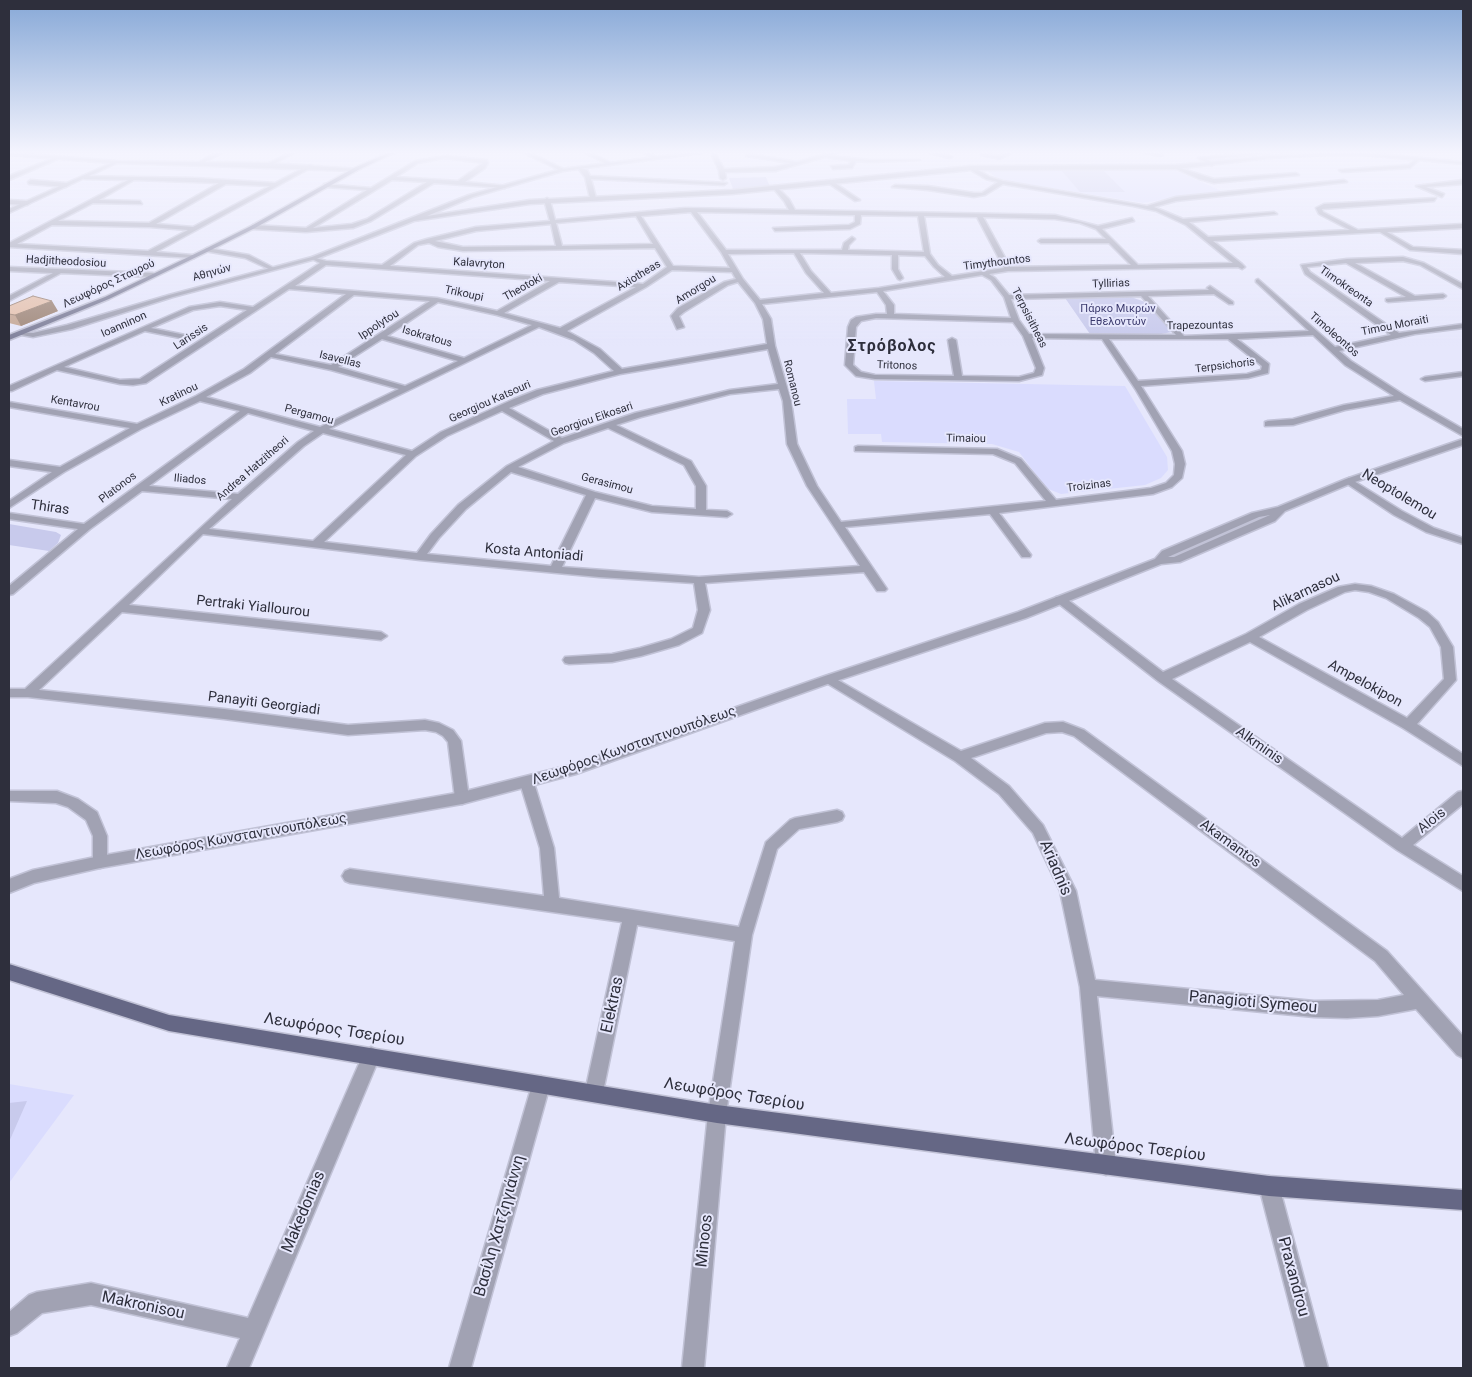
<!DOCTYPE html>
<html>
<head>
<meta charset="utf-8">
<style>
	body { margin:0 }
	#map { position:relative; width:1472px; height:1377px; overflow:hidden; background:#e6e7fc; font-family:Roboto,sans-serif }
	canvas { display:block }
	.frame { position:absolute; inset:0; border:10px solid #2e2f3c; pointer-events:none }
</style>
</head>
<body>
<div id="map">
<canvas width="1472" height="1377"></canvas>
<div class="frame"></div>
</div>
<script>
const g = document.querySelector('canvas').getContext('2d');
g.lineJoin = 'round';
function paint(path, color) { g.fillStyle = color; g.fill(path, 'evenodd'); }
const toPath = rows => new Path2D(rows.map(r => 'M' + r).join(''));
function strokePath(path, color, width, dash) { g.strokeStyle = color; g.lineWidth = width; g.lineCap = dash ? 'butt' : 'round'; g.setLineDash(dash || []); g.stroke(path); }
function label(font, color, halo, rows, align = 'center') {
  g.font = font + ' Roboto,sans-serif'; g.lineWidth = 4; g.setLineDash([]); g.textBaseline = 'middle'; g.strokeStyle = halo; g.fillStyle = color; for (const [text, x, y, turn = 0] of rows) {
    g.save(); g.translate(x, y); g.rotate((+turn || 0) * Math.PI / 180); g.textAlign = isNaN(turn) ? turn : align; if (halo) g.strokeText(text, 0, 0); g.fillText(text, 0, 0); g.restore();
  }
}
paint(toPath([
	[1015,169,1173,169,1226,193,1172,198,1143,203,1007,181,995,177,988,171],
	[874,381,1125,386,1167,457,1168,470,1161,478,1145,485,1061,494,1046,488,1019,452,992,444,882,442,881,434,848,434,847,399,876,399],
	[9,1084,74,1095,9,1183]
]), '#dadcfe');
paint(toPath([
	[1061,170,1103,170,1125,192,1080,192],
	[766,177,770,187,741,190,733,189,729,178],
	[1131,297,1148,303,1172,332,1161,334,1090,334,1065,298],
	[9,524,56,532,61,535,58,543,49,551,9,545],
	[27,1101,9,1142,9,1103]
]), '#c8caec');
const minor = toPath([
	[216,153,222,153,201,164,197,163,216,153],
	[289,153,294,153,270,166,265,165,289,153],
	[524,153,530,153,566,170,561,171,524,153],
	[586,153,591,153,613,164,608,165,586,153],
	[644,153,649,153,658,158,654,159,644,153],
	[711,153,715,153,724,169,775,167,791,163,746,156,748,154,797,162,830,153,837,153,830,156,870,160,920,160,870,162,856,161,852,168,833,169,831,166,849,165,851,161,825,157,775,171,725,172,726,178,723,180,720,178,719,171,711,153],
	[930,153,938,153,952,157,950,158,930,153],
	[981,153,999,156,1006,153,1011,153,1000,159,981,155,981,153],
	[1143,153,1155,153,1163,155,1161,156,1143,153],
	[1251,153,1271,153,1206,159,1214,163,1212,166,1198,158,1251,153],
	[445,156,487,160,488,163,485,168,465,182,508,186,505,188,434,183,371,221,353,228,306,232,253,229,250,227,253,225,306,228,367,190,326,187,324,184,371,188,415,161,445,156],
	[445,158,483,163,458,181,396,177,418,163,445,158],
	[392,180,427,182,367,219,352,224,313,228,392,180],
	[56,157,60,158,9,180,9,176,56,157],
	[1416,158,1420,159,1410,168,1342,172,1339,170,1409,165,1416,158],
	[309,165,314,166,156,252,192,255,194,256,194,258,9,247,9,243,128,180,84,179,82,176,195,178,275,183,309,165],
	[134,180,219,183,149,223,58,221,93,203,142,204,140,201,99,200,134,180],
	[226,184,270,186,193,227,156,224,226,184],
	[52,225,150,227,188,230,148,251,17,244,52,225],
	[971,166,990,177,1003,181,1147,206,1176,197,1344,180,1347,182,1176,201,1154,207,1183,219,1274,212,1277,214,1189,222,1208,237,1350,230,1319,214,1316,208,1324,204,1436,198,1434,201,1322,209,1323,212,1358,230,1463,224,1463,228,1387,232,1413,247,1463,250,1463,254,1410,250,1380,232,1213,241,1242,264,1245,267,1242,269,1238,267,1008,271,989,274,995,278,1009,295,1209,290,1207,288,1210,286,1233,302,1233,304,1229,304,1214,294,1148,296,1184,336,1309,331,1256,282,1256,280,1258,279,1335,347,1391,335,1305,274,1301,265,1347,259,1403,257,1424,263,1463,284,1463,289,1420,265,1403,261,1355,263,1415,296,1443,294,1446,296,1443,298,1388,302,1386,301,1386,299,1406,297,1346,263,1307,267,1310,272,1399,333,1463,324,1463,328,1415,334,1339,351,1351,361,1404,395,1463,429,1463,436,1400,400,1345,410,1293,425,1265,426,1265,422,1268,421,1293,419,1344,405,1394,396,1345,365,1313,335,1237,339,1269,364,1268,373,1248,378,1141,386,1182,451,1185,464,1182,478,1172,487,1153,494,999,513,1031,555,1030,557,1022,557,990,514,845,527,887,589,885,591,877,591,864,572,705,583,710,610,702,633,679,645,641,656,612,662,569,664,565,663,563,660,565,657,612,654,640,648,671,639,693,628,698,610,694,583,599,577,420,560,203,534,129,605,381,632,387,636,381,640,122,612,39,690,224,709,348,725,425,720,439,723,453,730,461,741,469,798,467,802,462,804,457,802,455,798,448,742,443,736,436,732,425,730,348,735,224,719,28,697,9,697,9,689,25,689,232,499,142,491,90,529,13,594,9,595,9,586,78,529,9,519,9,513,84,524,240,411,200,401,141,429,64,472,9,508,9,501,52,472,9,466,9,460,60,467,130,428,9,407,9,402,137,424,196,396,244,369,346,294,289,289,146,383,133,385,120,384,57,370,12,391,9,391,9,386,189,307,220,302,253,307,320,263,312,259,312,257,326,261,382,265,414,243,427,239,476,227,550,221,544,200,547,198,550,200,555,220,685,208,789,210,784,201,773,188,776,186,789,199,795,210,1055,215,1098,226,1132,218,1134,221,1102,229,1138,265,1233,263,1186,225,1156,211,1133,206,1003,184,985,195,974,197,928,190,892,187,895,185,928,186,974,193,982,193,998,182,986,179,969,169,971,166],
	[691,212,721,252,730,268,673,266,641,216,691,212],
	[697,212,855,215,855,222,849,225,773,228,775,231,850,229,860,224,861,215,918,216,924,252,848,250,849,245,855,239,852,237,844,243,842,250,726,250,697,212],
	[636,216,653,244,562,246,556,223,636,216],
	[924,216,977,217,1004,268,952,276,938,265,930,254,924,216],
	[983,217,1055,219,1080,223,1096,229,1106,239,1041,239,1038,241,1041,243,1109,243,1131,265,1010,267,983,217],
	[551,224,556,246,463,247,435,241,476,231,551,224],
	[429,243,438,247,463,251,655,248,667,267,643,284,390,266,418,245,429,243],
	[794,253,806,273,824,293,760,300,743,279,728,254,794,253],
	[800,253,892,255,892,269,898,279,900,280,903,278,898,269,898,255,925,256,934,267,945,277,879,288,831,293,811,271,800,253],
	[326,265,550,281,497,311,437,298,295,286,326,265],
	[672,270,732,272,736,279,724,282,678,308,671,316,677,329,684,327,679,316,684,312,728,285,738,282,755,303,763,319,767,344,622,369,600,349,567,331,646,287,672,270],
	[982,275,991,280,1004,297,1011,318,894,314,894,305,883,291,982,275],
	[559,282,636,287,560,328,504,313,559,282],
	[877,292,886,305,887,314,876,314,856,317,851,320,848,327,845,365,856,376,875,379,1019,381,1042,375,1044,368,1032,338,1102,339,1136,390,1172,451,1175,464,1174,475,1166,483,1151,488,1056,500,1021,459,997,449,858,446,855,447,855,451,993,454,1015,463,1046,501,841,522,817,486,797,444,791,401,775,346,771,319,762,304,877,292],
	[354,295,430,301,331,365,275,354,354,295],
	[1141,296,1176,335,1029,334,1019,320,1011,299,1141,296],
	[438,302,497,315,532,325,464,358,387,336,438,302],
	[220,306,247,310,140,379,120,380,64,367,145,331,190,340,190,336,151,328,193,310,220,306],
	[876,318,1013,322,1023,336,1036,368,1034,373,1019,377,962,376,956,340,952,338,948,340,954,376,875,375,861,372,853,365,856,327,861,321,876,318],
	[539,327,574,340,594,353,614,371,537,390,514,399,441,432,412,451,329,429,539,327],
	[382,339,458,361,405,386,338,367,382,339],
	[1109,339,1228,339,1262,366,1261,370,1247,374,1138,381,1109,339],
	[768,349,778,384,730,390,635,413,562,438,509,408,543,394,620,374,768,349],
	[271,357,331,370,399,389,320,427,206,397,250,373,271,357],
	[779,389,783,401,787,444,807,486,860,566,699,577,562,567,595,498,652,512,727,517,732,514,727,511,706,510,706,486,691,461,616,425,641,417,730,394,779,389],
	[502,411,554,441,507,466,458,505,431,534,417,553,324,542,416,456,447,436,502,411],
	[248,413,314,431,298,442,238,494,149,486,248,413],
	[608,428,684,465,696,486,696,509,652,506,595,492,518,467,564,443,608,428],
	[323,433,406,455,313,541,209,529,304,446,323,433],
	[511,472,586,495,551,566,427,554,439,538,466,509,511,472],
	[1174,166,1214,179,1296,173,1299,175,1214,183,1199,179,1174,168,1174,166],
	[577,167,587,170,590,176,727,183,724,185,591,179,596,198,593,200,590,198,585,177,577,167],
	[31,180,66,183,69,185,66,187,29,184,28,182,31,180],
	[1463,180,1463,184,1426,187,1444,194,1442,197,1416,186,1463,180],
	[828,181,832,181,860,200,855,201,828,183,828,181],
	[9,200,27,201,30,203,27,205,9,204,9,200],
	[207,248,249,255,276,269,271,270,245,258,205,251,205,249,207,248],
	[9,267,153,273,156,275,153,277,61,273,9,301,9,296,53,273,9,271,9,267],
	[1463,372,1463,376,1425,381,1421,379,1425,377,1463,372],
	[1349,478,1402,511,1434,528,1463,538,1463,544,1426,532,1394,515,1346,483,1344,481,1349,478],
	[1355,584,1371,586,1394,594,1427,612,1438,622,1453,647,1456,680,1417,724,1463,754,1463,766,1403,728,1250,642,1172,679,1402,838,1458,792,1463,791,1463,804,1413,845,1463,876,1463,891,1397,850,1158,681,1054,600,1056,597,1064,597,1163,672,1246,634,1299,604,1338,587,1355,584],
	[1355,590,1369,592,1386,598,1419,618,1430,627,1441,647,1444,679,1407,718,1259,637,1307,610,1345,592,1355,590],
	[829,675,961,751,1045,723,1063,722,1084,730,1387,951,1463,1036,1463,1058,1457,1055,1416,1009,1378,1016,1347,1018,1314,1017,1097,996,1116,1165,1113,1172,1106,1175,1099,1172,1096,1165,1080,987,1060,891,1033,833,999,794,955,761,825,682,823,679,829,675],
	[1062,732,1074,736,1375,961,1404,995,1378,1000,1314,1001,1095,980,1076,891,1043,825,1009,786,971,758,1046,733,1062,732],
	[527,778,532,779,534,783,554,848,559,898,739,927,766,842,790,820,795,818,837,810,842,812,844,816,842,820,837,822,799,829,777,849,752,935,726,1114,704,1368,682,1368,708,1114,735,941,637,925,603,1092,600,1098,594,1101,588,1098,585,1092,622,922,350,883,345,881,342,876,345,871,350,869,544,896,540,848,520,783,522,779,527,778],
	[9,791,57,791,78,799,97,812,107,836,107,862,105,866,100,868,95,866,93,862,93,836,86,820,68,807,56,803,9,801,9,791],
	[371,1047,377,1050,380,1056,249,1368,227,1368,240,1338,91,1305,42,1313,17,1333,9,1336,9,1312,29,1295,37,1292,91,1283,248,1318,365,1050,371,1047],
	[541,1076,547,1079,550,1085,471,1368,449,1368,532,1085,535,1079,541,1076],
	[1269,1176,1276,1179,1279,1186,1328,1368,1306,1368,1259,1186,1262,1179,1269,1176]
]);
const tertiary = toPath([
	[9,153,118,161,268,163,359,169,356,171,117,163,9,213,9,209,111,163,9,155,9,153],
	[689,153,702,153,563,171,473,197,427,216,530,200,732,190,971,166,1176,165,1269,156,1321,153,1366,153,1463,162,1463,164,1363,155,1327,155,1269,158,1176,169,971,170,732,194,530,204,414,221,316,259,173,297,72,329,33,337,16,334,20,332,33,333,67,325,169,295,312,257,469,195,561,169,689,153],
	[1463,439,1463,445,1352,483,1285,511,1275,521,1180,562,1161,564,1026,618,833,682,576,774,462,804,100,868,34,883,9,893,9,879,33,870,100,856,462,792,574,764,825,676,1018,612,1155,559,1162,551,1252,513,1278,507,1346,479,1463,439],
	[1270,515,1174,557,1168,557,1259,517,1270,515]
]);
const secondary = toPath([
	[388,153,394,153,358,170,255,228,209,251,109,299,9,340,9,335,105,297,205,249,251,226,354,168,388,153]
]);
const primary = toPath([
	[9,964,169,1015,717,1105,1269,1176,1463,1190,1463,1210,1269,1196,717,1123,169,1031,9,980,9,964]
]);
strokePath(minor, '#c1c2d6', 3);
strokePath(tertiary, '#c1c2d6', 3);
strokePath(secondary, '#c1c2d6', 3);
strokePath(primary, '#c1c2d6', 3);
paint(minor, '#a1a2b3');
paint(tertiary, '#a1a2b3');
paint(secondary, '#7e7f99');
paint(primary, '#656785');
paint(toPath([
	[9,306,58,311,21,326,9,323]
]), '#c5a796');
paint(toPath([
	[52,301,58,311,21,326,15,315]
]), '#a0887a');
const building = toPath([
	[33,296,52,301,15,315,9,314,9,306,33,296]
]);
paint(building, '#e5c2af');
strokePath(building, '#a0887a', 1);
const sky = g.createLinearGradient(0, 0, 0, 346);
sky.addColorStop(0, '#87a8d7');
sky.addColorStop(0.44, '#f4f4fe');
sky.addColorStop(1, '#f4f4fe00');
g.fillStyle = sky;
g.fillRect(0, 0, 1472, 346);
label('11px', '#2e2f3c', '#e6e7fc', [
	["Hadjitheodosiou",66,262,3],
	["Timythountos",997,263,-7],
	["Kalavryton",479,264,4],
	["Αθηνών",212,273,-15],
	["Axiotheas",639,276,-31],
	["Λεωφόρος Σταυρού",109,284,-25],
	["Tyllirias",1111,284,-2],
	["Timokreonta",1346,287,35],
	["Theotoki",523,288,-29],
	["Amorgou",696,290,-32],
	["Trikoupi",464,294,12],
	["Terpsisitheas",1029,318,63],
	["Ioanninon",124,325,-24],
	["Ippolytou",379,325,-33],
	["Trapezountas",1200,326,-1],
	["Timou Moraiti",1395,326,-11],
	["Timoleontos",1334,335,41],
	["Larissis",191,337,-33],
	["Isokratous",427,337,16],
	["Isavellas",340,360,14],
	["Tritonos",897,366,2],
	["Terpsichoris",1225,366,-7],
	["Romanou",792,383,76],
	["Kratinou",179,395,-26],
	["Georgiou Katsouri",490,402,-24],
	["Kentavrou",75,404,10],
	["Pergamou",309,415,15],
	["Georgiou Eikosari",592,420,-19],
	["Timaiou",966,439,1],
	["Andrea Hatzitheori",253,469,-41],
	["Iliados",190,480,5],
	["Gerasimou",607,484,15],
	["Troizinas",1089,486,-7],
	["Platonos",118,488,-37]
]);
label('11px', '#3c3b6e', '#e6e7fc', [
	["Πάρκο Μικρών",1118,309],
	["Εθελοντών",1118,322]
]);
label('14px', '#2e2f3c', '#e6e7fc', [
	["Neoptolemou",1399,495,31],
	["Thiras",50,508,8],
	["Kosta Antoniadi",534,553,5],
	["Alikarnasou",1306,592,-25],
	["Pertraki Yiallourou",253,607,6],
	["Ampelokipon",1365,684,29],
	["Panayiti Georgiadi",264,704,7],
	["Λεωφόρος Κωνσταντινουπόλεως",634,746,-19],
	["Alkminis",1259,746,35],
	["Alois",1432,821,-39],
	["Λεωφόρος Κωνσταντινουπόλεως",241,837,-10],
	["Akamantos",1230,844,36]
]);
g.letterSpacing = '1px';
label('bold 16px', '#2e2f3c', '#e6e7fc', [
	["Στρόβολος",892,347]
]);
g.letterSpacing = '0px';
label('16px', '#2e2f3c', '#e6e7fc', [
	["Ariadnis",1055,868,67],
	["Panagioti Symeou",1253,1003,5],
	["Elektras",613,1005,-78],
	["Λεωφόρος Τσερίου",334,1030,9],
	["Λεωφόρος Τσερίου",734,1095,9],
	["Λεωφόρος Τσερίου",1135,1148,7],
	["Makedonias",304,1212,-67],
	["Βασίλη Χατζηγιάννη",500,1226,-74],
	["Minoos",705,1241,-84],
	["Praxandrou",1293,1277,75],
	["Makronisou",143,1306,12]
]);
</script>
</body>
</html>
